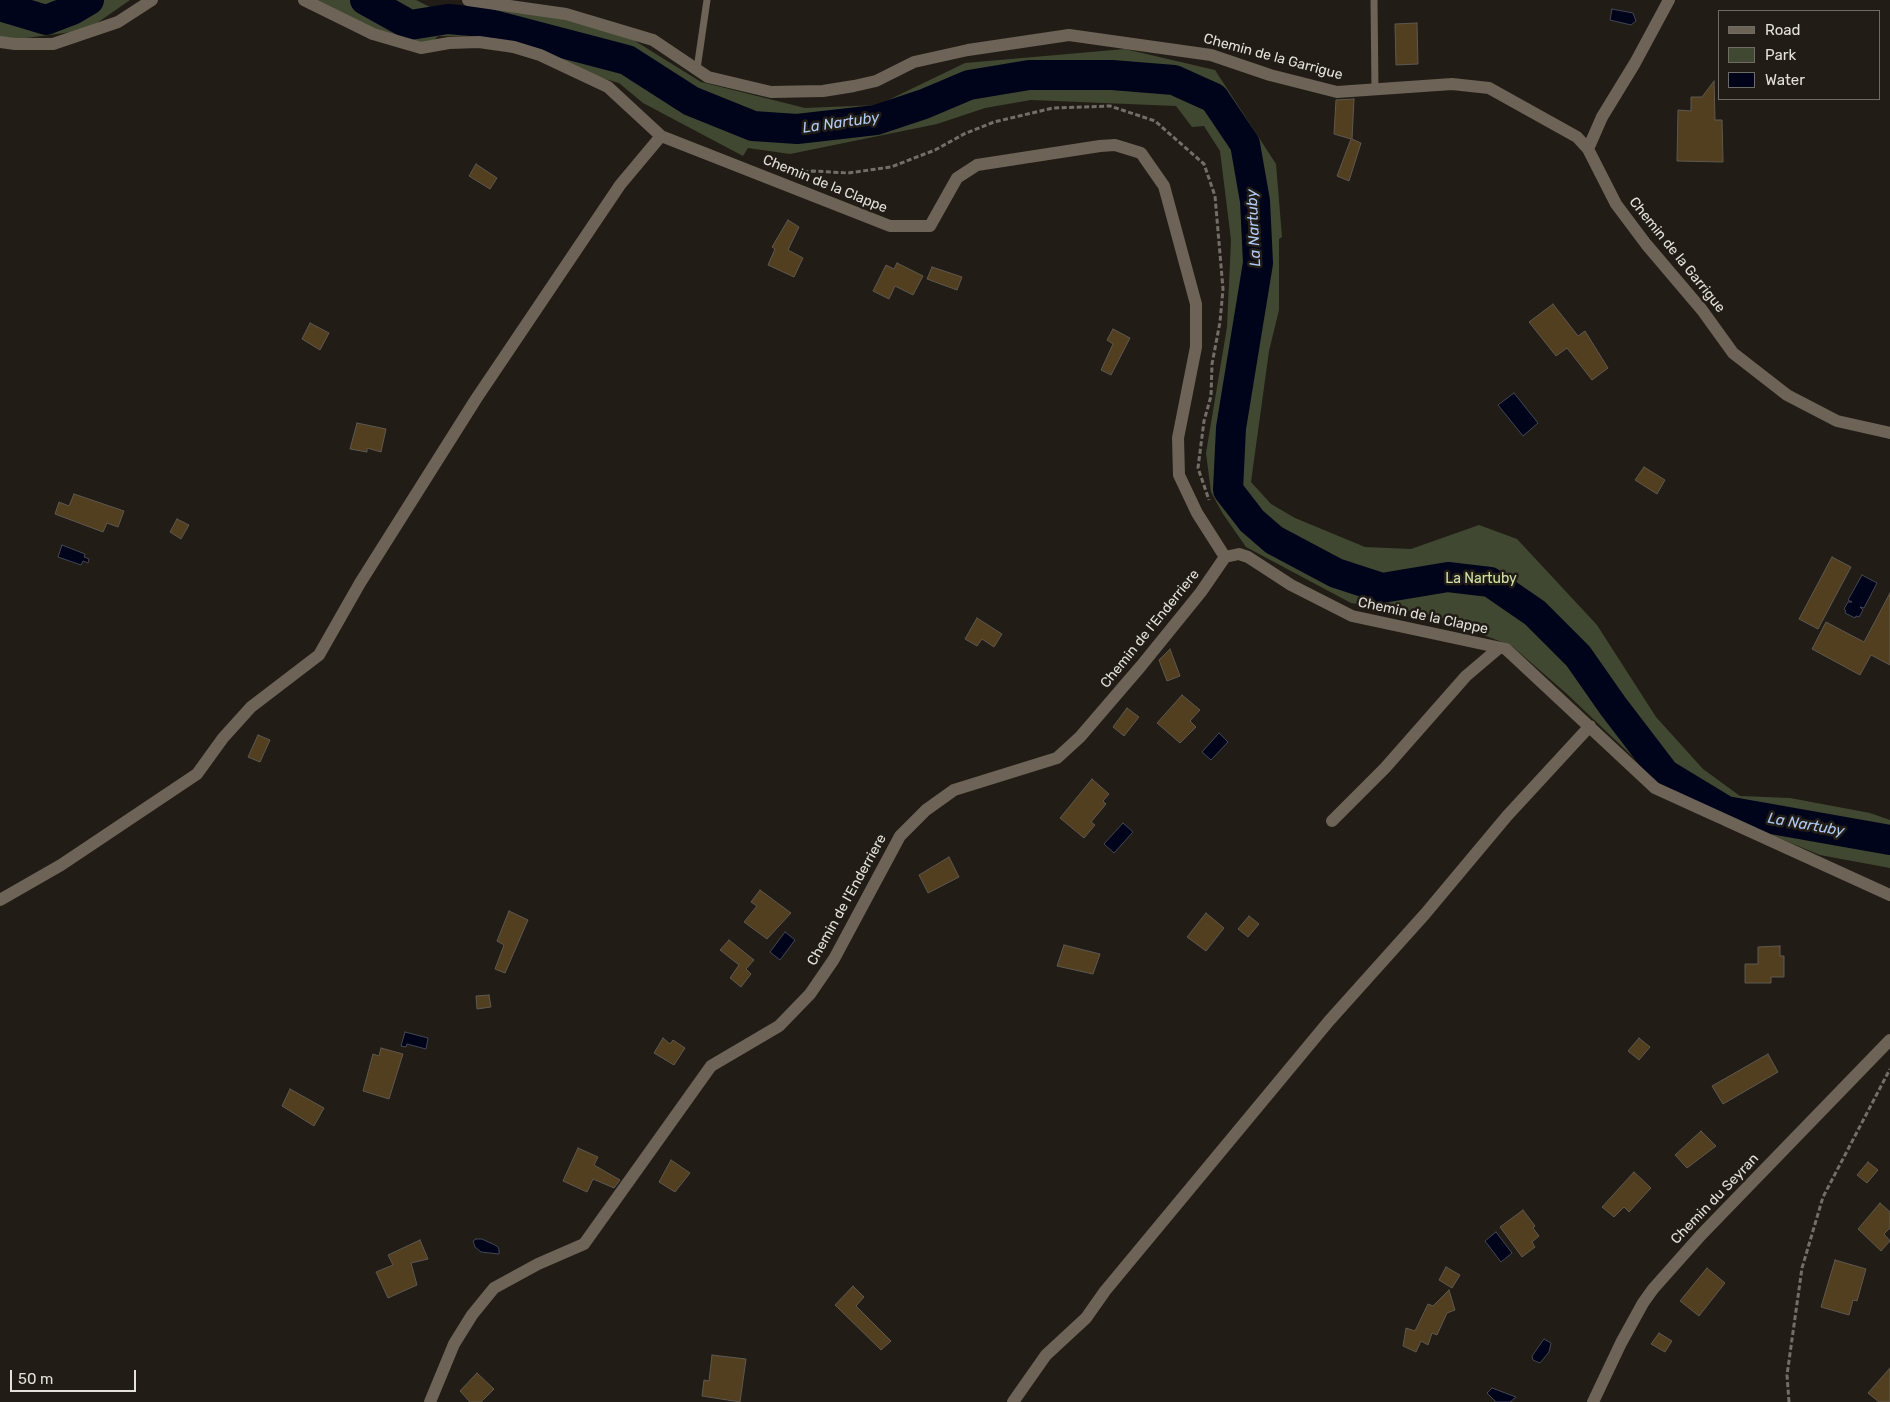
<!DOCTYPE html>
<html>
<head>
<meta charset="utf-8">
<style>
	body { margin:0 }
	#map { position:relative; width:1890px; height:1402px; overflow:hidden; background:#211d16; font-family:Rubik,sans-serif }
	canvas { display:block }
	.legend { position:absolute; left:1718px; top:10px; width:162px; height:90px; box-sizing:border-box; background:#211d16; border:1px solid #6f6b65; margin:0; padding:6px 9px; list-style:none; font-size:15px; color:#e4e0dc }
	.legend li { display:flex; align-items:center; gap:10px; height:25px }
	.legend b { width:25px; border:1px solid #6f6b65 }
	.scale { position:absolute; left:10px; top:1370px; width:126px; height:22px; box-sizing:border-box; border:2px solid #e4e0dc; border-top:0; padding-left:6px; font-size:15px; line-height:18px; white-space:nowrap; color:#e4e0dc; -webkit-text-stroke:4px #211d16; paint-order:stroke }
</style>
</head>
<body>
<div id="map">
<canvas width="1890" height="1402"></canvas>
<ul class="legend">
<li><b style="height:6px;background:#6d6356"></b>Road</li>
<li><b style="height:14px;background:#414831"></b>Park</li>
<li><b style="height:14px;background:#00041a"></b>Water</li>
</ul>
<div class="scale">50 m</div>
</div>
<script>
const g = document.querySelector('canvas').getContext('2d');
g.lineJoin = 'round';
function paint(path, color) { g.fillStyle = color; g.fill(path, 'evenodd'); }
const toPath = rows => new Path2D(rows.map(r => 'M' + r).join(''));
function strokePath(path, color, width, dash) { g.strokeStyle = color; g.lineWidth = width; g.lineCap = dash ? 'butt' : 'round'; g.setLineDash(dash || []); g.stroke(path); }
function label(font, color, halo, rows, align = 'center') {
  g.font = font + ' Rubik,sans-serif'; g.lineWidth = 5; g.setLineDash([]); g.textBaseline = 'middle'; g.strokeStyle = halo; g.fillStyle = color; for (const [text, x, y, turn = 0] of rows) {
    g.save(); g.translate(x, y); g.rotate((+turn || 0) * Math.PI / 180); g.textAlign = isNaN(turn) ? turn : align; if (halo) g.strokeText(text, 0, 0); g.fillText(text, 0, 0); g.restore();
  }
}
paint(toPath([
	[0,0,130,0,87,30,3,41,0,40],
	[299,0,416,0,446,15,465,4,563,19,627,36,701,82,805,108,878,105,965,63,1125,49,1215,70,1276,164,1282,237,1279,239,1279,310,1269,351,1251,482,1271,504,1295,518,1365,547,1411,549,1479,525,1517,539,1597,625,1656,717,1703,769,1740,796,1790,798,1870,813,1890,820,1890,868,1820,855,1672,794,1567,694,1512,646,1432,615,1351,603,1246,547,1223,514,1211,492,1206,453,1227,327,1231,240,1220,151,1204,126,1192,127,1176,106,1031,100,985,108,937,124,790,154,748,148,743,156,643,103,619,83,491,47,479,37,438,36,428,46,405,45]
]), '#414831');
const water = toPath([
	[1612,9,1633,13,1636,21,1631,25,1610,20,1612,9],
	[1514,393,1538,423,1523,436,1498,405,1514,393],
	[62,545,85,554,84,557,89,559,88,563,83,561,81,565,58,557,62,545],
	[1862,575,1877,583,1864,608,1860,607,1863,610,1859,617,1856,616,1855,618,1845,613,1846,611,1844,609,1848,602,1852,602,1848,600,1862,575],
	[1219,733,1228,742,1211,760,1202,752,1219,733],
	[1123,823,1133,832,1114,853,1104,844,1123,823],
	[785,932,795,940,780,960,770,952,785,932],
	[405,1032,428,1038,426,1049,407,1044,406,1047,401,1046,405,1032],
	[1496,1232,1512,1253,1501,1262,1485,1241,1496,1232],
	[476,1239,482,1239,497,1246,499,1249,499,1254,481,1252,475,1247,473,1241,476,1239],
	[1544,1339,1551,1343,1549,1352,1540,1363,1533,1360,1532,1356,1544,1339],
	[1492,1388,1516,1397,1510,1402,1496,1402,1487,1393,1492,1388]
]);
paint(water, '#00041a');
strokePath(water, '#444654', 1);
strokePath(toPath([
	[365,0,410,25,448,19,482,22,627,60,691,101,753,126,797,129,876,120,924,104,969,85,1029,75,1112,75,1174,80,1214,98,1245,144,1255,201,1258,263,1231,428,1228,490,1252,521,1274,540,1336,573,1382,588,1448,577,1490,582,1535,613,1578,656,1613,706,1665,774,1726,811,1890,840],
	[0,6,46,20,72,10,89,0]
]), '#00041a', 30);
const building = toPath([
	[1417,23,1418,64,1396,65,1395,24,1417,23],
	[1714,81,1715,120,1722,120,1723,162,1677,161,1678,110,1691,111,1691,97,1702,97,1714,81],
	[1354,99,1352,139,1361,143,1349,181,1337,176,1351,139,1334,134,1336,100,1354,99],
	[476,164,497,178,490,189,469,176,476,164],
	[788,220,799,227,788,250,803,258,794,277,768,265,775,249,772,247,788,220],
	[897,263,923,276,913,295,895,286,889,299,873,291,886,265,894,269,897,263],
	[932,267,962,277,957,290,927,279,932,267],
	[1553,304,1578,336,1585,331,1608,368,1592,380,1567,348,1556,356,1529,322,1553,304],
	[310,323,329,333,320,350,302,339,310,323],
	[1113,329,1130,338,1111,375,1101,370,1113,344,1107,340,1113,329],
	[357,423,386,429,381,452,367,448,367,452,350,449,357,423],
	[1644,467,1665,480,1657,494,1635,480,1644,467],
	[74,494,124,511,118,527,107,523,103,532,55,514,59,502,69,506,74,494],
	[177,519,189,525,181,539,170,532,177,519],
	[1832,557,1851,567,1818,629,1799,619,1832,557],
	[1890,593,1890,665,1871,655,1860,675,1812,649,1826,622,1864,642,1890,593],
	[977,618,1002,634,994,647,982,639,977,646,965,639,977,618],
	[1170,649,1180,676,1167,681,1159,660,1170,649],
	[1182,695,1200,710,1190,721,1196,727,1180,743,1157,723,1182,695],
	[1127,708,1139,717,1124,736,1113,727,1127,708],
	[258,735,270,740,260,762,248,757,258,735],
	[1092,779,1109,794,1103,801,1106,804,1091,822,1095,825,1084,838,1060,818,1092,779],
	[949,857,959,877,928,893,919,875,949,857],
	[760,890,791,913,767,939,744,922,757,906,751,902,760,890],
	[509,911,528,920,505,973,495,969,504,945,497,941,509,911],
	[1206,913,1224,928,1206,951,1187,937,1206,913],
	[1249,916,1259,924,1248,937,1238,929,1249,916],
	[729,940,754,960,746,969,751,974,741,987,730,978,739,965,720,950,729,940],
	[1064,945,1100,954,1093,974,1057,966,1064,945],
	[1780,946,1780,956,1784,956,1784,977,1771,977,1771,983,1745,983,1745,964,1758,964,1758,947,1780,946],
	[489,995,491,1007,477,1009,476,996,489,995],
	[663,1038,670,1044,673,1040,685,1048,674,1065,654,1053,663,1038],
	[1639,1038,1650,1047,1639,1060,1628,1051,1639,1038],
	[381,1048,403,1054,389,1099,363,1091,373,1054,379,1056,381,1048],
	[1768,1054,1778,1072,1723,1104,1712,1086,1768,1054],
	[290,1089,324,1108,314,1126,282,1106,290,1089],
	[1701,1131,1716,1146,1687,1168,1675,1155,1701,1131],
	[578,1148,598,1157,594,1165,620,1180,614,1188,593,1179,587,1192,563,1181,578,1148],
	[671,1160,690,1173,675,1192,659,1182,671,1160],
	[1868,1162,1878,1170,1867,1183,1857,1175,1868,1162],
	[1634,1172,1651,1188,1629,1212,1624,1207,1614,1217,1602,1207,1634,1172],
	[1880,1203,1890,1212,1890,1228,1884,1234,1890,1241,1881,1251,1858,1229,1880,1203],
	[1523,1210,1535,1226,1533,1228,1539,1236,1532,1242,1535,1247,1522,1257,1500,1227,1523,1210],
	[420,1240,428,1259,411,1263,417,1285,388,1298,376,1272,393,1265,388,1255,420,1240],
	[1835,1260,1866,1269,1857,1301,1853,1300,1849,1315,1821,1307,1835,1260],
	[1446,1267,1460,1275,1452,1288,1439,1280,1446,1267],
	[1707,1268,1725,1283,1699,1316,1680,1301,1707,1268],
	[853,1286,864,1297,856,1306,891,1341,881,1350,835,1305,853,1286],
	[1449,1290,1455,1310,1447,1313,1437,1335,1432,1333,1428,1345,1421,1341,1416,1352,1403,1346,1406,1328,1415,1331,1428,1304,1433,1306,1449,1290],
	[1659,1333,1672,1341,1665,1352,1651,1344,1659,1333],
	[712,1355,746,1359,740,1402,702,1396,704,1380,709,1381,712,1355],
	[1890,1368,1890,1402,1879,1402,1868,1393,1890,1368],
	[477,1373,494,1389,481,1402,470,1402,460,1391,477,1373]
]);
paint(building, '#523f20');
strokePath(building, '#5e5850', 1);
strokePath(toPath([
	[796,173,813,171,848,173,891,167,935,150,964,134,994,122,1053,108,1110,106,1155,121,1204,164,1215,196,1223,289,1220,322,1212,364,1211,396,1204,421,1198,468,1209,500],
	[1789,1402,1787,1375,1802,1268,1823,1197,1890,1069]
]), '#726e68', 3, [5, 2.5]);
strokePath(toPath([
	[1374,0,1375,90],
	[697,69,707,0]
]), '#6d6356', 7);
strokePath(toPath([
	[304,0,373,34,421,48,449,43,479,42,514,47,540,55,608,87,661,136,890,226,930,226,957,178,977,165,1100,146,1115,145,1141,153,1164,186,1196,304,1196,347,1178,438,1179,475,1197,513,1225,557,1239,554,1248,557,1291,585,1352,616,1506,649,1655,788,1890,895],
	[468,0,566,14,653,40,708,77,771,92,823,91,854,86,876,81,914,62,968,50,1069,35,1211,55,1270,75,1337,92,1452,84,1489,88,1577,137,1588,149,1616,204,1646,244,1702,310,1733,353,1787,395,1837,421,1890,433],
	[0,42,15,44,53,44,118,22,152,0],
	[1588,149,1602,117,1635,63,1669,0],
	[1332,821,1385,768,1466,676,1499,648],
	[0,900,61,865,197,774,223,738,251,707,319,655,360,583,476,399,620,185,661,136],
	[430,1402,454,1344,472,1315,494,1288,538,1264,584,1244,711,1066,779,1026,810,994,834,959,900,836,926,810,954,790,1057,758,1080,737,1141,666,1201,592,1225,557],
	[1013,1402,1046,1355,1086,1318,1105,1291,1329,1021,1425,914,1507,816,1590,726],
	[1593,1402,1621,1343,1643,1303,1653,1289,1701,1235,1890,1040]
]), '#6d6356', 12);
label('14px', '#e4e0dc', '#211d16', [
	["Chemin de la Garrigue",1273,57,15],
	["Chemin de la Clappe",825,184,22],
	["Chemin de la Garrigue",1677,255,51],
	["Chemin de la Clappe",1423,616,12],
	["Chemin de l'Enderriere",1150,629,-51],
	["Chemin de l'Enderriere",847,900,-61],
	["Chemin du Seyran",1715,1199,-46]
]);
label('14px', '#d2e5a7', '#211d16', [
	["La Nartuby",1481,579]
]);
label('italic 15px', '#b0caf5', '#211d16', [
	["La Nartuby",841,123,-8],
	["La Nartuby",1254,228,-93],
	["La Nartuby",1806,825,10]
]);
</script>
</body>
</html>
